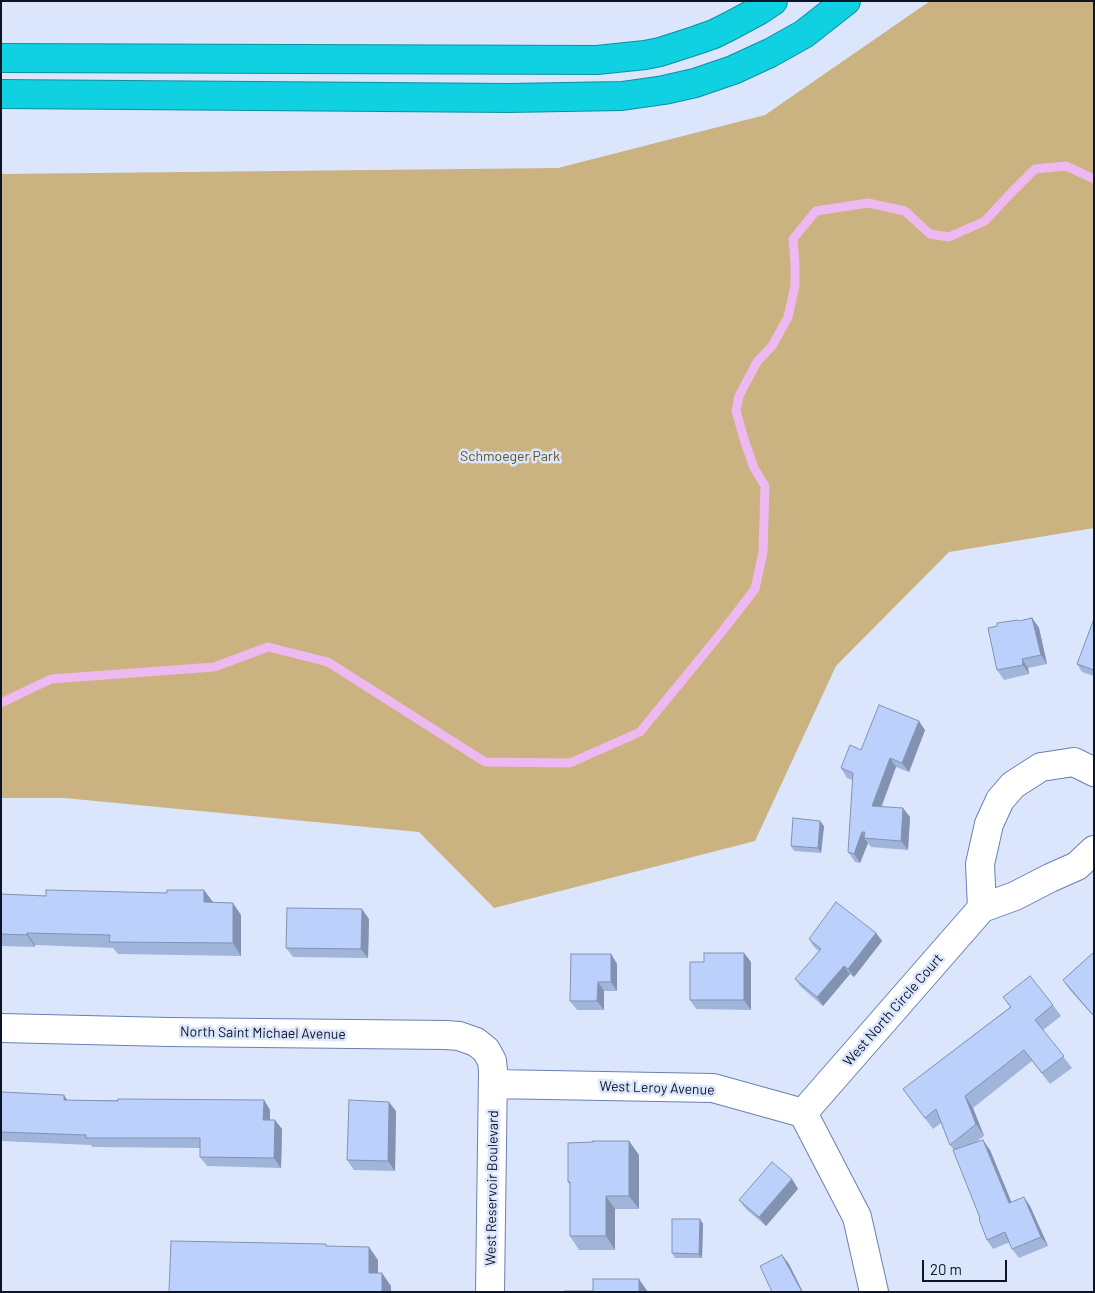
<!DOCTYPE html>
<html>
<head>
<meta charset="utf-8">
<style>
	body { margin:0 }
	#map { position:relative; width:1095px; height:1293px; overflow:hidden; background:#dbe6fc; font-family:Barlow,sans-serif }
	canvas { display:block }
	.frame { position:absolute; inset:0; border:2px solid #0c1528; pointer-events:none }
	.scale { position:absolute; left:922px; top:1260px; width:85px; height:22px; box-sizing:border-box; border:2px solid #0c1528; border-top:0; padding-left:6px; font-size:15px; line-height:18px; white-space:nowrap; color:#0c1528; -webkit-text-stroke:4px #dbe6fc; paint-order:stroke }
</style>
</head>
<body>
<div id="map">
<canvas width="1095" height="1293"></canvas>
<div class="frame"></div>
<div class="scale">20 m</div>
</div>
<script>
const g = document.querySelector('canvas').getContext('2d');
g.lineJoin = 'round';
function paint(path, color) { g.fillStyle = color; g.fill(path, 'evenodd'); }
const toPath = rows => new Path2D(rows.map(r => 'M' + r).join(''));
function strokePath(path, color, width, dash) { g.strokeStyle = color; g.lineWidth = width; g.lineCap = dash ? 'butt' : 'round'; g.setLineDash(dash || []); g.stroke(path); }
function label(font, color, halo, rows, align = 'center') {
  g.font = font + ' Barlow,sans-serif'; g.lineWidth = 5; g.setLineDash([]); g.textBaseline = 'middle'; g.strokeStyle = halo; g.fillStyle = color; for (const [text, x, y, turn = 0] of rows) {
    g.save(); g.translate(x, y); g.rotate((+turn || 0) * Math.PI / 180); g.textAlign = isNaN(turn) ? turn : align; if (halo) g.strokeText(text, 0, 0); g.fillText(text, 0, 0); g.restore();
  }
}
paint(toPath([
	[930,1,1094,1,1094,528,949,552,836,666,755,841,494,908,419,832,64,798,1,798,1,174,558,168,765,115]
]), '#cab281');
strokePath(toPath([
	[1,703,51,679,214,667,268,647,328,662,485,762,570,763,640,732,721,633,755,589,763,552,765,486,754,468,744,439,736,411,739,396,757,362,772,346,788,317,795,286,795,263,793,239,816,211,868,203,905,211,930,234,949,237,985,221,1009,195,1035,169,1066,166,1094,179]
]), '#edb9f0', 9);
const minor = toPath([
	[982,908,980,864,989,824,1000,800,1013,785,1041,767,1074,762,1094,772],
	[1,1028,169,1032,446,1035,459,1036,476,1042,486,1050,492,1061,493,1071,490,1292],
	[493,1084,713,1088,803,1113,857,1217,874,1292],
	[803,1113,982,908,1015,896,1050,878,1077,866,1094,850]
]);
const motorway = toPath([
	[1,58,597,60,645,55,660,52,697,40,714,34,730,26,758,11,773,1],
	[1,94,509,98,622,96,664,90,695,83,733,70,770,53,804,34,846,1]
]);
strokePath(minor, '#6980b2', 30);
strokePath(motorway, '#0e8fa0', 30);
strokePath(minor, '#fff', 28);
strokePath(motorway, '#0fd1e1', 28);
paint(toPath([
	[1032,618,1039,628,1047,664,1028,668,1029,674,1004,680,997,670,997,626,1018,620,1019,621],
	[1094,619,1094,676,1082,672,1077,664],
	[925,730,909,772,896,767,882,806,910,817,908,850,871,847,868,843,860,863,855,862,848,852,853,780,847,778,841,768,861,750],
	[824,826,821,853,794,851,791,846],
	[1,894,213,902,241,915,241,956,118,954,113,948,35,945,35,947,1,946],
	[369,919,368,958,293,957,286,948],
	[876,933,882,941,854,977,850,974,823,1006,801,987,795,979,819,951,814,947,809,939],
	[1094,952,1094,1017,1069,989,1063,980],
	[744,953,751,962,751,1010,696,1009,690,1000,704,962],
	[611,954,617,964,617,991,604,991,604,1010,577,1010,570,1001],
	[1003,997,1053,1005,1061,1016,1043,1030,1072,1068,1050,1084,1032,1061,973,1108,984,1136,975,1143,990,1150,1011,1202,1030,1206,1048,1246,1019,1258,1012,1249,1010,1242,993,1249,987,1240,980,1218,954,1150,950,1145,941,1123,933,1129,903,1089,1010,1007],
	[1,1092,68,1100,264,1100,270,1110,270,1120,282,1129,281,1168,207,1166,200,1157,200,1148,92,1147,91,1145,1,1141],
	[396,1111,395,1171,354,1170,347,1160],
	[629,1141,639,1155,639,1209,615,1209,615,1250,579,1250,570,1236,570,1185,568,1182],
	[792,1179,798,1189,766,1226,746,1209,739,1200],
	[700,1219,703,1224,702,1258,675,1258,672,1253]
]), '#a1b4d9');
paint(toPath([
	[1032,618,1039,628,1047,664,1041,655],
	[1022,659,1028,668,1029,674,1023,665],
	[919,721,925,730,909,772,902,763],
	[890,758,896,767,878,815,872,806],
	[903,808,910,817,908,850,901,841],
	[820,821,824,826,821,853,818,848],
	[862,832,866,838,864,838,868,843,860,863,854,854],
	[204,890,213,902,204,902],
	[233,903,241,915,241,956,233,943],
	[362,909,369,919,368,958,361,949],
	[27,933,35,945,35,947,27,935],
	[876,933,882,941,854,977,848,969],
	[744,953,751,962,751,1010,744,1000],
	[611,954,617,964,617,991,611,982],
	[844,966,850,974,823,1006,817,997],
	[598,982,604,991,604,1010,597,1001],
	[64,1095,70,1104,64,1100],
	[965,1096,973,1108,984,1136,976,1124],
	[264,1100,270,1110,270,1129,263,1120],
	[389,1102,396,1111,395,1171,388,1161],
	[275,1120,282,1129,281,1168,274,1158],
	[983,1140,990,1150,1016,1213,1009,1203],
	[629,1141,639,1155,639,1209,629,1196],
	[792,1179,798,1189,766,1226,759,1217],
	[606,1196,615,1209,615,1250,606,1236],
	[1024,1197,1030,1206,1048,1246,1041,1237],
	[700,1219,703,1224,702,1258,699,1254],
	[369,1247,378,1260,378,1286,369,1273],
	[782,1255,789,1264,803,1292,802,1292],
	[382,1273,391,1286,391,1292,382,1292],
	[639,1279,648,1292,639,1292]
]), '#8392b0');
const building = toPath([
	[1032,618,1041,655,1022,659,1023,665,997,670,988,628,997,626,997,623,1018,620,1019,621,1032,618],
	[1094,619,1094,670,1077,664,1094,619],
	[879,705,919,721,902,763,890,758,872,806,903,808,901,841,864,838,865,832,862,832,854,854,848,852,853,773,841,768,850,745,861,750,879,705],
	[793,818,820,821,818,848,791,846,793,818],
	[46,890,167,893,167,890,204,890,204,902,233,903,233,943,109,942,110,935,27,933,27,935,1,934,1,894,46,896,46,890],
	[836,902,876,933,848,969,844,966,817,997,795,979,821,949,809,939,836,902],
	[287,908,362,909,361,949,286,948,287,908],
	[1094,952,1094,1013,1092,1014,1063,980,1094,952],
	[704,953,744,953,744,1000,690,1000,690,962,704,962,704,953],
	[571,954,611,954,611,982,598,982,597,1001,570,1001,571,954],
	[1030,976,1053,1005,1035,1020,1064,1056,1042,1073,1024,1050,965,1096,976,1124,950,1145,936,1109,925,1118,903,1089,1011,1007,1003,997,1030,976],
	[1,1092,64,1095,64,1100,118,1101,118,1099,264,1100,263,1120,275,1120,274,1158,200,1157,200,1138,86,1138,86,1135,1,1132,1,1092],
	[349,1100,389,1102,388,1161,347,1160,349,1100],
	[983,1140,1009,1203,1024,1197,1041,1237,1012,1249,1005,1232,987,1240,979,1219,980,1218,953,1150,983,1140],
	[593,1141,629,1141,629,1196,606,1196,606,1236,570,1236,570,1182,568,1182,568,1143,593,1142,593,1141],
	[772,1162,792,1179,759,1217,739,1200,772,1162],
	[672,1219,700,1219,699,1254,672,1253,672,1219],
	[171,1241,326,1244,326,1246,369,1247,369,1273,382,1273,382,1292,169,1292,171,1241],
	[782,1255,802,1292,772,1292,760,1266,782,1255],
	[593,1279,639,1279,639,1292,564,1292,564,1291,593,1291,593,1279]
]);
paint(building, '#bbd1fc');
strokePath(building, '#8392b0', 1);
label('14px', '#67511e', '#dbe6fc', [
	["Schmoeger Park",510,456]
]);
label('14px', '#0c1528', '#dbe6fc', [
	["West North Circle Court",893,1010,-49],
	["North Saint Michael Avenue",263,1033,1],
	["West Leroy Avenue",657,1088,2],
	["West Reservoir Boulevard",492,1188,-89]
]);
</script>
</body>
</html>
